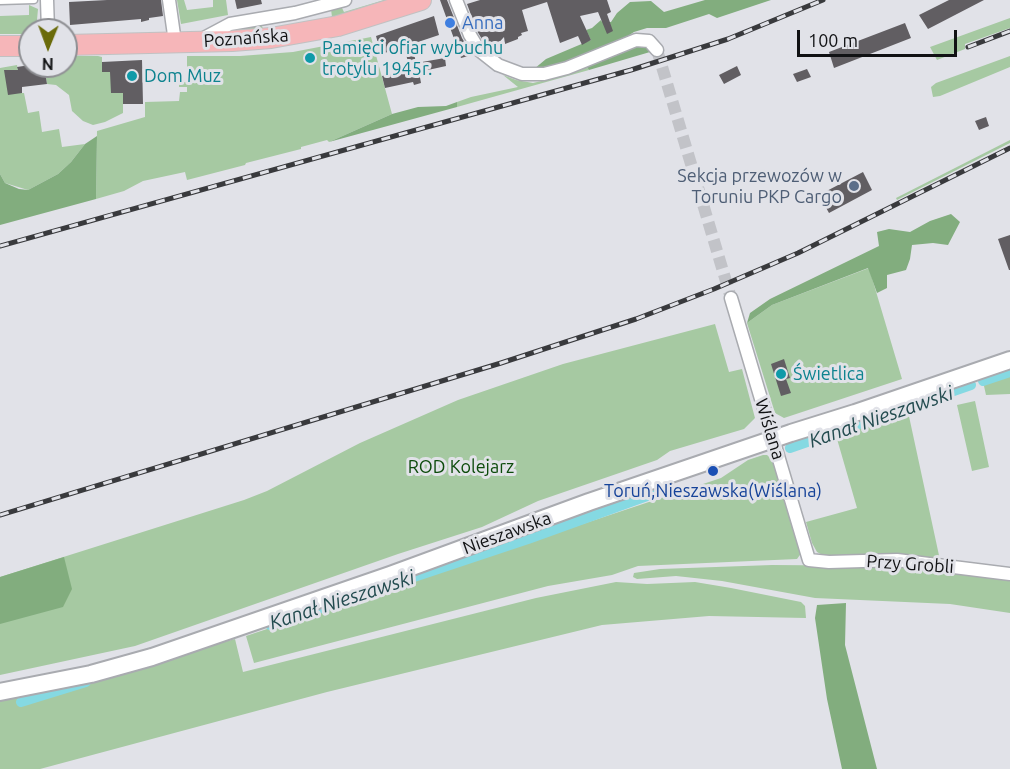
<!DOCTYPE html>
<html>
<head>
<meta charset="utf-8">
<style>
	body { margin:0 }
	#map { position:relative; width:1010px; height:769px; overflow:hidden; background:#e1e2e8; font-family:Ubuntu,sans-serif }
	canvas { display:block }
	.north { position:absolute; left:18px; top:18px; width:60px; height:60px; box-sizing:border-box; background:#e1e2e8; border:2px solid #8e8f93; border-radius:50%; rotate:181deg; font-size:16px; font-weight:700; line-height:24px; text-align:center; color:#111214 }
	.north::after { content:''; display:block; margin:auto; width:21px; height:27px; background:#6a6b0a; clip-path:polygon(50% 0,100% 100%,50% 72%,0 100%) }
	.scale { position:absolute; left:797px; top:30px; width:160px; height:27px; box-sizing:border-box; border:3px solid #111214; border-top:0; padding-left:8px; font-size:18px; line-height:21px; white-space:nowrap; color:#111214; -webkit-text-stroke:4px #e1e2e8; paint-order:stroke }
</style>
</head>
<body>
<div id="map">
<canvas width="1010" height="769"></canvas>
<div class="north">N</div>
<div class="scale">100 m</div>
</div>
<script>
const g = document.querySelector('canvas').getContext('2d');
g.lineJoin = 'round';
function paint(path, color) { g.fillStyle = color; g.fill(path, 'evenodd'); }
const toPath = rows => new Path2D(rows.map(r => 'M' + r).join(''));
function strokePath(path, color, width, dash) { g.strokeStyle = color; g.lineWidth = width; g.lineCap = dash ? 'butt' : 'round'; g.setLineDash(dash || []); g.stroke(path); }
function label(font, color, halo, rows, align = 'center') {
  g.font = font + ' Ubuntu,sans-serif'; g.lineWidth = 6; g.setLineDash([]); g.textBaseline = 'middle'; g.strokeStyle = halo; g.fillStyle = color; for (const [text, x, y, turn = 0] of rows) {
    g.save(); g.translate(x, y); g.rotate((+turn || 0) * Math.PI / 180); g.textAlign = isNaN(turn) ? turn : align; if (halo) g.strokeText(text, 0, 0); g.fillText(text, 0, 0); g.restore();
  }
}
paint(toPath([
	[177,0,184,0,187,10,213,7,213,0,226,0,228,15,181,24],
	[384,0,398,0,366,11,312,24,264,32,234,33,233,28,260,23,264,30,269,30,332,17,331,9,341,6,344,12],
	[29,5,38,9,37,20,34,27,23,34,0,34,0,16,29,15],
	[1010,18,1010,28,965,44,965,49,937,60,930,47],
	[371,37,392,114,329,142,327,140,301,147,301,149,246,163,245,165,187,180,185,172,143,181,124,191,96,199,97,131,145,117,145,102,179,101,180,92,187,92,187,87,179,87,179,82,187,82,187,56,240,56,293,52],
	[66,56,98,56,102,57,102,71,122,71,111,86,111,93,123,93,123,113,105,122,93,125,83,121,72,111,69,95,56,85,47,84,44,66,66,66],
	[1010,56,1010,67,940,96,933,97,931,87,936,83],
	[17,65,22,93,24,93,28,113,39,111,42,132,59,129,62,147,85,144,71,162,58,174,28,190,5,183,0,174,0,68],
	[587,67,589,70,457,107,457,102,471,97,518,87,503,75,516,80,533,83,566,75],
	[1010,140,1010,143,897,200,896,198],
	[869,268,902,379,784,418,775,413,747,323,772,305],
	[715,324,729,372,742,369,755,418,744,429,670,451,657,460,538,501,482,527,398,554,135,646,0,675,0,577,244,500,267,491,360,443,458,400,563,364],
	[1010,366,1010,394,986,395,982,377],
	[975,401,989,467,972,471,957,405],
	[907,407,940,560,857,555,828,558,817,552,812,543,806,522,857,508,835,432],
	[763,455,767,455,774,461,779,485,789,505,802,552,797,559,638,566,612,575,548,586,254,663,246,636,721,478,748,460],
	[772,565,906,566,1010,578,1010,613,950,604,815,598,722,581,676,576,637,579,633,577,634,573,660,569],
	[616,582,647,584,695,582,731,588,801,602,805,606,806,618,709,616,602,625,327,692,40,769,0,769,0,699,57,687,235,639,243,672,536,598]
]), '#a6c9a2');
paint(toPath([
	[705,0,771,0,717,18,709,14,666,28,647,28,634,32,619,42,568,62,534,69,546,59,591,40,586,30,592,28,601,20,602,22,611,22,617,13,630,2,651,1,664,12],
	[640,45,646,45,650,52,589,70,587,67],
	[457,102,457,107,329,142,392,114,418,107,446,106],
	[97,136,96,199,0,225,0,174,5,183,19,189,28,190,58,174,71,162,85,144],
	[951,214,960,222,948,245,933,243,912,245,910,259,906,270,887,275,887,288,877,293,868,268,772,305,747,323,750,313,770,299,879,246,877,232,889,229,910,232,930,221],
	[64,557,72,589,63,607,0,624,0,577],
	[846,603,845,645,877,769,842,769,827,699,815,618,817,605]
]), '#82ad7e');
strokePath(toPath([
	[983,381,1010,372],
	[790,448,971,385],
	[270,625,528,539,661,491],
	[21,702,86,682]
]), '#85d9e2', 10);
paint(toPath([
	[107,0,161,0,163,16,149,18,149,20,141,22,141,19,70,25,69,2],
	[235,0,261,0,262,4,237,9],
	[440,0,447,0,462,38,472,55,461,58],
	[480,0,607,0,611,12,607,14,613,31,607,34,598,12,580,16,591,40,582,45,578,36,560,43,547,2,522,10,528,31,521,33,522,35,518,37,518,39,505,44,504,37,492,50,485,44,477,31,467,4],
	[949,0,984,0,928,29,919,15],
	[434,16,439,35,412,44,416,63,445,58,446,66,419,72,421,83,414,85,413,82,385,88,382,76,410,69,404,47,381,54,376,36],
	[905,23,911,38,834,68,829,52],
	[142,60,143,104,123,104,123,93,111,93,110,72,102,72,102,62],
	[30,65,44,66,47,84,22,87,22,93,8,95,4,70,18,70,17,67],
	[737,66,741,75,724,84,719,75],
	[807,69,811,77,797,82,793,74],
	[986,117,989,126,979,130,975,121],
	[863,172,872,190,829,213,819,195],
	[1010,235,1010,270,1009,270,998,239],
	[784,359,790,378,786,379,791,393,781,396,771,364]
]), '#615e62');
strokePath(toPath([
	[657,50,731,298]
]), '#c2c3c8', 12, [12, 6]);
const lane = toPath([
	[0,1,34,0]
]);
const street = toPath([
	[47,0,48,30],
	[169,0,175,42],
	[456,0,470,35,479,50,498,65,522,74,544,74,567,68,636,40,649,41,657,50],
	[200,40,230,24,295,13,345,0],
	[731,298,809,560,829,562,897,560,1010,574]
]);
const secondary = toPath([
	[0,692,91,674,152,657,390,575,589,502,791,433,855,413,1010,360]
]);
const primary = toPath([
	[66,45,232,41,271,38,338,26,421,0],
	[0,46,30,46]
]);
strokePath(lane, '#a9abb0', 9);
strokePath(street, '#a9abb0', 15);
strokePath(secondary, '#a9abb0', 20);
strokePath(primary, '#c1c1c2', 22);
strokePath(lane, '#fff', 6);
strokePath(street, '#fff', 12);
strokePath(secondary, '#fff', 16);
strokePath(primary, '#f6b6b9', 20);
const rail = toPath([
	[968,47,1010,31],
	[0,246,631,70,728,39,823,0],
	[0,515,501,363,636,319,714,289,798,253,1010,148]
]);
strokePath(rail, '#393a3d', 5);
strokePath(rail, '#e1e2e8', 3, [9]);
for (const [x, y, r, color] of [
	[450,23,6,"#3f7fe0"],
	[310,58,6,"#0f9aa8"],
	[132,76,6,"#0f9aa8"],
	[854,186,6,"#5c6f8a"],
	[781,374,6,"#0f9aa8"],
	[713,471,6,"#1a4fb4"]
]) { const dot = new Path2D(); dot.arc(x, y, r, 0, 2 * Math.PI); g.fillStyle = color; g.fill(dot); strokePath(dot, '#e1e2e8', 2); }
label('18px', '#366cbe', '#e1e2e8', [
	["Anna",462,23]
], 'left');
label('18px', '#111214', '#e1e2e8', [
	["Poznańska",246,38,-4],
	["Wiślana",770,429,73],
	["Nieszawska",507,533,-20],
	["Przy Grobli",910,564,4]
]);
label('18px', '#0d838f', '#e1e2e8', [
	["Pamięci ofiar wybuchu",322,48],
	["trotylu 1945r.",322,69],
	["Dom Muz",144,76],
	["Świetlica",793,374]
], 'left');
label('18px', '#4e5e75', '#e1e2e8', [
	["Sekcja przewozów w",842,176],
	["Toruniu PKP Cargo",842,197]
], 'right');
label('18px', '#0c4b0b', '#e1e2e8', [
	["ROD Kolejarz",461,467]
]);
label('18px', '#164399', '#e1e2e8', [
	["Toruń,Nieszawska(Wiślana)",713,491]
]);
label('italic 20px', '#234b4f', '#e1e2e8', [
	["Kanał Nieszawski",881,417,-19],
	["Kanał Nieszawski",342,600,-18]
]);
</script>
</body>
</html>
